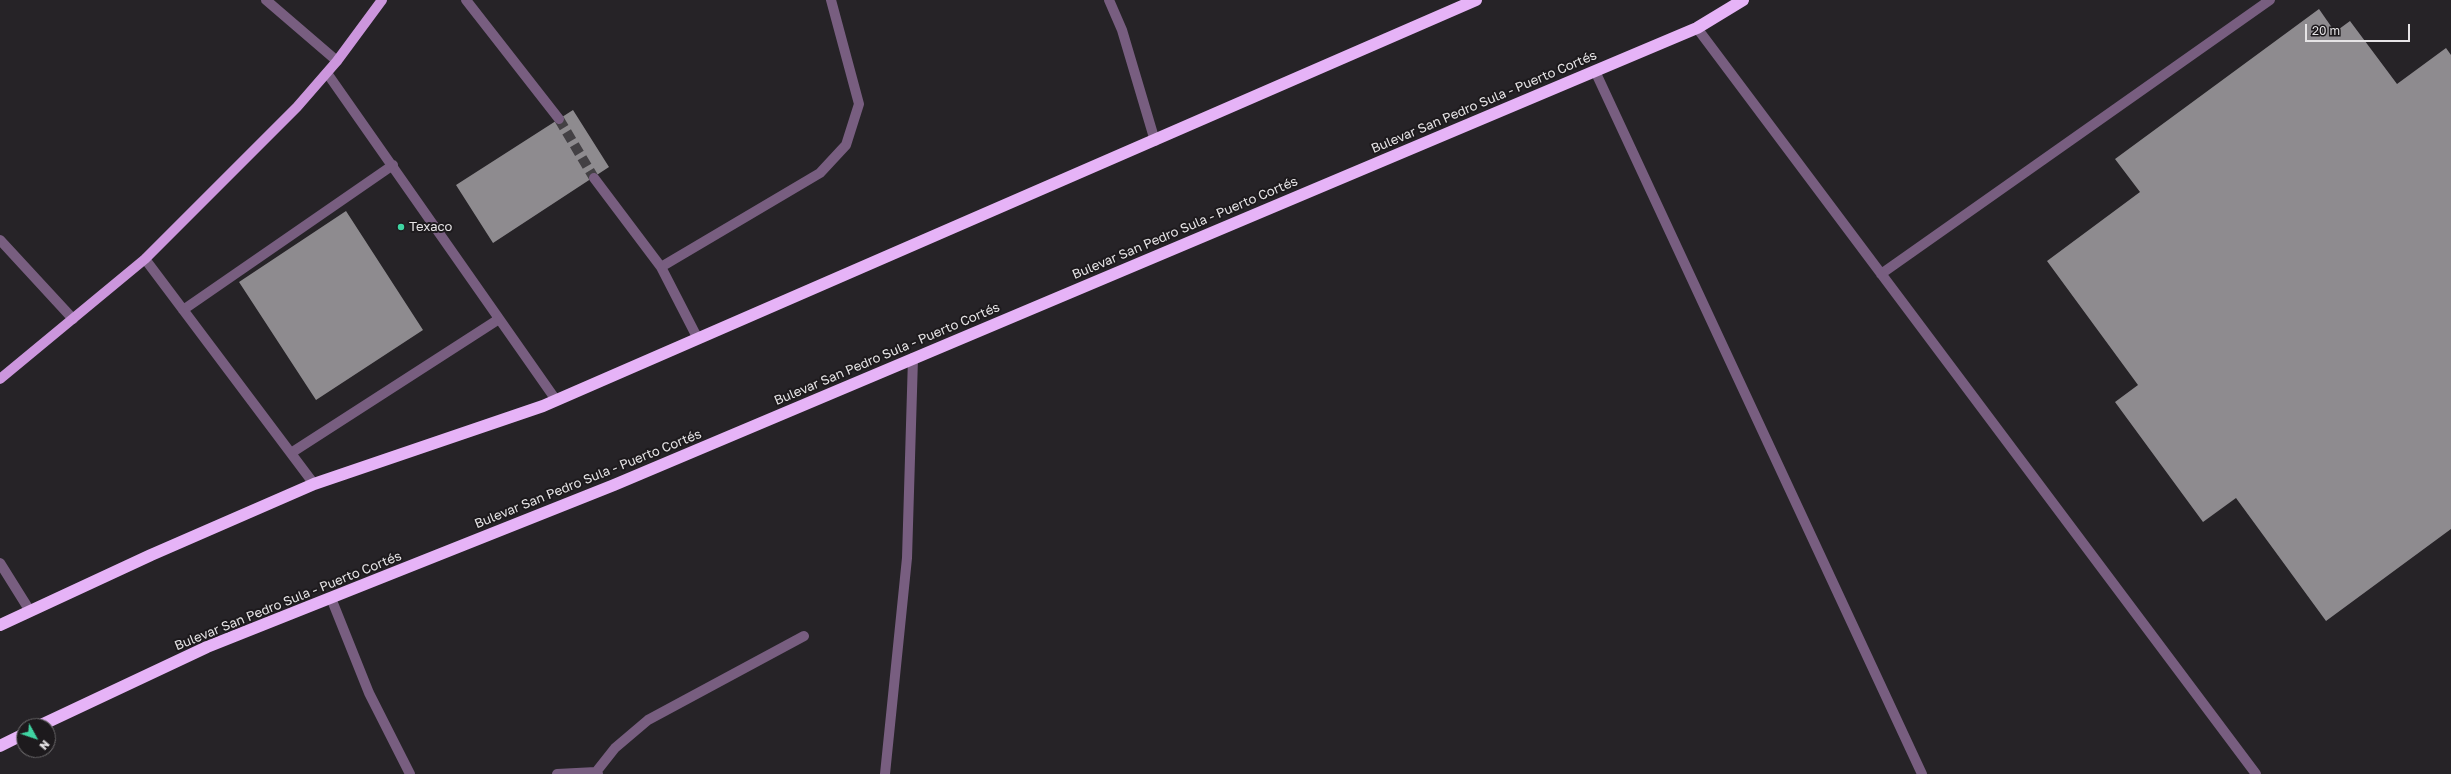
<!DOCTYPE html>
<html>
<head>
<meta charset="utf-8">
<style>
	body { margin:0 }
	#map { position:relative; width:2451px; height:774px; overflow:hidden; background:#262327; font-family:"Golos Text",sans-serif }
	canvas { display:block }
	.north { position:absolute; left:16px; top:718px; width:40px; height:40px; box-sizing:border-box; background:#1d1a1d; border:1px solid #6d6b6d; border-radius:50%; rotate:130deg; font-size:11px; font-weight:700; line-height:16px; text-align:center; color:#e6e4e6 }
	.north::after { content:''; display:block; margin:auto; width:14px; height:18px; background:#3fd4a2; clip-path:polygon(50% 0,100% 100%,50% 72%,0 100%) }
	.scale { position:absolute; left:2305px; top:24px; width:105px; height:18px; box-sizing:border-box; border:2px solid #e6e4e6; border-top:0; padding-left:5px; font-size:12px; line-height:14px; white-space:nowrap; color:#e6e4e6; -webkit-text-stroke:3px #1d1a1d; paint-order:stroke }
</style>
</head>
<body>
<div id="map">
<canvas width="2451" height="774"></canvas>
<div class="north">N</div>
<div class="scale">20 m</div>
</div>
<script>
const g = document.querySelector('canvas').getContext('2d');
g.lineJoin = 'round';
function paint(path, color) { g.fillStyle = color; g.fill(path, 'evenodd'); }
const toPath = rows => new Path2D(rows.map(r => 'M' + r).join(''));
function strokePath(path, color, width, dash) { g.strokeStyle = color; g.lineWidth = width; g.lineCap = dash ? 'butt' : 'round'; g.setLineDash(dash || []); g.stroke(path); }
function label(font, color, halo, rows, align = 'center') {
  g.font = font + ' "Golos Text",sans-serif'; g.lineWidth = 4; g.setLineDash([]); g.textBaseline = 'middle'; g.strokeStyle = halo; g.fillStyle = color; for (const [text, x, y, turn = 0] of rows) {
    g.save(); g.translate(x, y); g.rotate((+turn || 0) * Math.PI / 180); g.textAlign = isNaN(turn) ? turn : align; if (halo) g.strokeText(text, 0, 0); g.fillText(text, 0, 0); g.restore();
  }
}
paint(toPath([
	[2319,9,2335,32,2350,21,2397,84,2446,48,2451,55,2451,529,2326,621,2236,498,2203,522,2115,402,2138,385,2047,261,2140,192,2115,159],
	[573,110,609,167,493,243,456,185],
	[346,211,423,330,316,400,239,282]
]), '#8e8b8f');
strokePath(toPath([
	[559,119,594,178]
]), '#434044', 10, [10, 5]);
strokePath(toPath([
	[266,0,337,61],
	[466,0,559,119],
	[1109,0,1122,30,1155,141],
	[1697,28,2256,774],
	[1595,71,1922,774],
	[327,73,556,400],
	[594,178,661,267,698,339],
	[0,240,73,319],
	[145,259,314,484],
	[661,267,820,173,846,145,859,104,831,0],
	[1881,274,2270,0],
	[183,310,393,165],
	[291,453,499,319],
	[0,563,30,611],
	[331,598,369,693,410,774],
	[596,772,615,748,648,720,804,636],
	[557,774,596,772,598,774],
	[885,774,907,558,913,358]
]), '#785e80', 10);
strokePath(toPath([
	[0,379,145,259,297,107,337,61,382,0]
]), '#cc96dd', 10);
strokePath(toPath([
	[0,625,151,555,314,484,543,406,1476,0],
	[39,726,207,647,614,485,1697,28,1743,0],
	[0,746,24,734]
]), '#e6b3f7', 12);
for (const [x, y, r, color] of [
	[401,227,4,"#3fd4a2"]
]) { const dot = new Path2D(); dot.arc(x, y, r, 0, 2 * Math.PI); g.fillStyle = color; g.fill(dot); strokePath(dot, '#1d1a1d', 1.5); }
label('13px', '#e6e4e6', '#1d1a1d', [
	["Bulevar San Pedro Sula - Puerto Cortés",1484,102,-23],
	["Bulevar San Pedro Sula - Puerto Cortés",1185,228,-23],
	["Bulevar San Pedro Sula - Puerto Cortés",887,354,-23],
	["Bulevar San Pedro Sula - Puerto Cortés",588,479,-22],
	["Bulevar San Pedro Sula - Puerto Cortés",288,601,-22]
]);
label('13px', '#e6e4e6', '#1d1a1d', [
	["Texaco",409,227]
], 'left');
</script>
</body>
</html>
